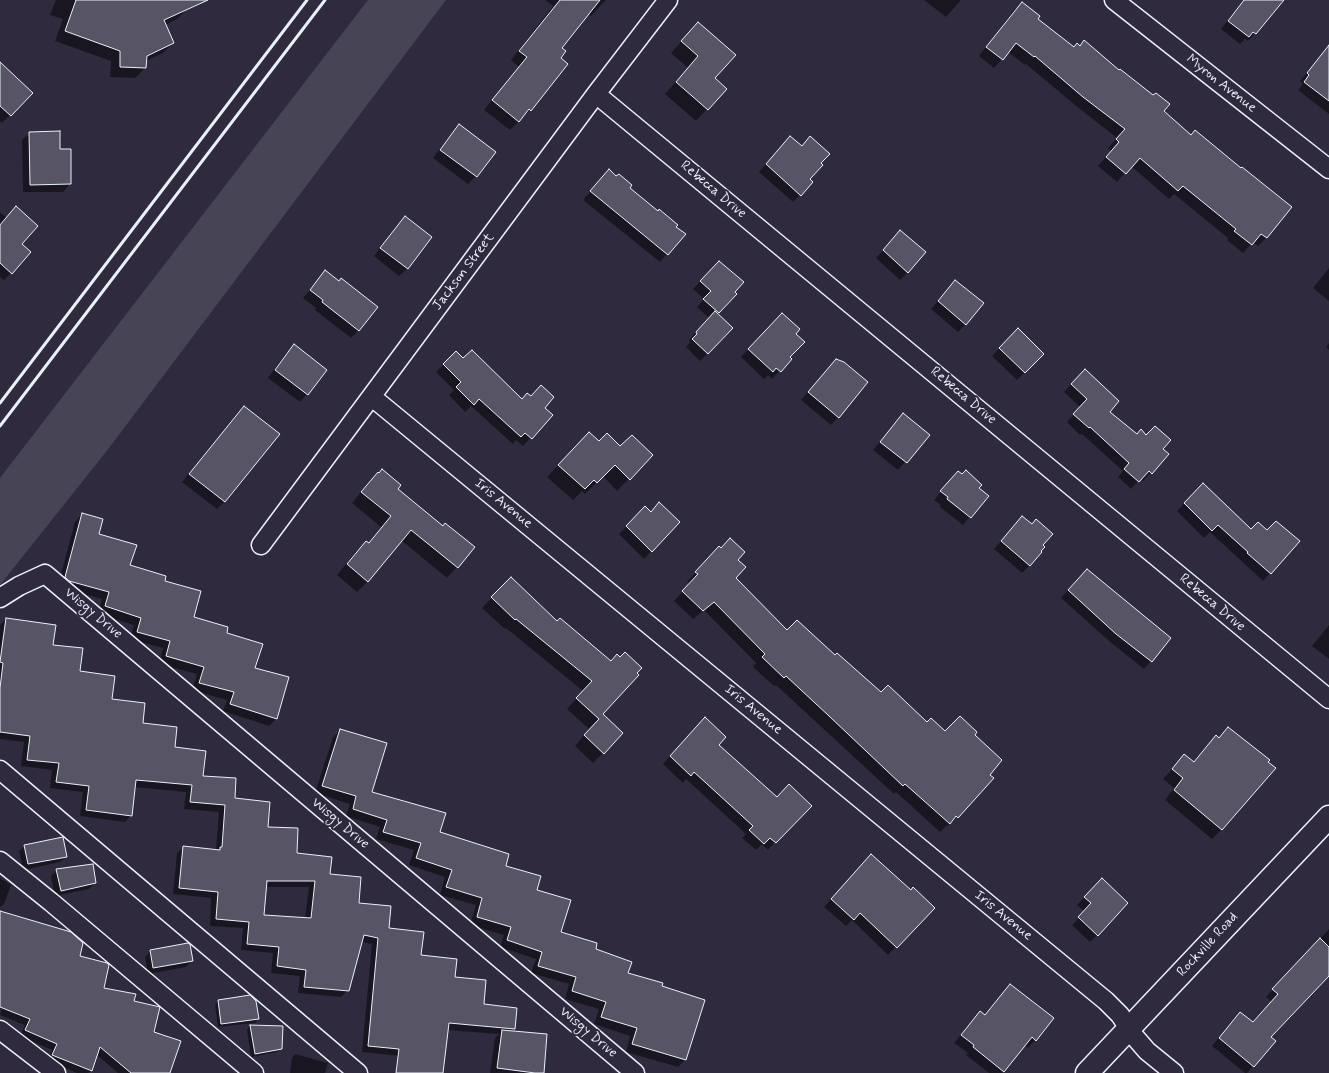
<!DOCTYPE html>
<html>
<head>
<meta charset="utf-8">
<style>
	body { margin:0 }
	canvas { display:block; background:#2f2a3d }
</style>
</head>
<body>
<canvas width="1329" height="1073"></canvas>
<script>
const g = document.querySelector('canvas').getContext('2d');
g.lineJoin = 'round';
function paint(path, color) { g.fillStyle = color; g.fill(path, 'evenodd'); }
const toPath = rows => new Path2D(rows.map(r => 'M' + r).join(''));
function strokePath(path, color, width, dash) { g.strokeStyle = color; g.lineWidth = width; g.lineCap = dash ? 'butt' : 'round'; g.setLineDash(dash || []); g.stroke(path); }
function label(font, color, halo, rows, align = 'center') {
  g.font = font + ' Mynerve,sans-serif'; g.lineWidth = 4; g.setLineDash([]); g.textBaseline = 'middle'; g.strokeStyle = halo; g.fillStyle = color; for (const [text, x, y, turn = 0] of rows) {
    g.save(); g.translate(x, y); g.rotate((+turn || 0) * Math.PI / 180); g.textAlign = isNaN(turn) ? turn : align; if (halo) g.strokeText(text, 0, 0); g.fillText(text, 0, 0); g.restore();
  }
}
paint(toPath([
	[368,0,446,0,109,448,0,585,0,478]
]), '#464455');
paint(toPath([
	[56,0,183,0,187,9,177,19,165,25,173,43,163,53,146,61,145,68,135,78,110,77,111,61,55,41,63,19,50,15],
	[545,0,606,0,591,16,588,13,561,48,559,58,566,64,530,110,510,130,484,110,519,67,511,60,553,6],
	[924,0,961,0,946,17],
	[1244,0,1282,0,1255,33,1248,41,1245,39,1240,44,1221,29],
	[1022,3,1036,19,1073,48,1079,46,1084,42,1191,136,1241,169,1291,207,1266,238,1258,246,1253,242,1243,253,1227,240,1228,238,1174,194,1169,199,1131,166,1117,182,1098,166,1111,151,1108,148,1117,138,1075,105,1026,64,1025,65,1008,52,994,68,979,56,1013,11],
	[698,23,714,79,725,89,696,121,665,94,688,68,671,53],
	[1329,46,1329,114,1298,90,1303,84,1300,81],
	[0,63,32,93,2,123,0,121],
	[459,126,494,152,476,176,468,184,433,158,452,133],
	[30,133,59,150,70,184,63,192,23,192,22,140],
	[783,145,820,163,800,195,793,202,759,172],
	[609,171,684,234,660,262,583,200],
	[0,212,7,218,21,244,11,273,4,280,0,277],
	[405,217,431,237,407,269,399,276,374,256,398,225],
	[900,232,908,272,900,280,876,258],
	[1329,268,1329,301,1313,288],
	[711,270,736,294,717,314,708,353,700,361,686,347,690,342,689,340,709,318,697,307,704,299,693,289],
	[326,271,376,307,358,331,351,338,315,310,316,308,303,298],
	[955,281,966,324,958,332,931,309],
	[775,321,795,334,789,357,791,359,772,379,768,375,764,379,741,357],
	[1018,330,1043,354,1017,380,992,356],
	[1329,343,1329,350,1326,347],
	[294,346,307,394,300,402,268,378,286,353],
	[456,353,463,360,521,400,544,408,551,415,523,446,516,440,513,444,471,406,465,412,449,395,454,390,436,372],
	[836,360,838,417,831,425,801,400],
	[1077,378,1108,412,1137,435,1146,436,1168,454,1143,481,1141,478,1131,489,1118,477,1123,471,1082,434,1080,435,1067,422,1080,407,1064,392],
	[244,407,225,501,217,509,182,482,237,415],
	[896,422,929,435,898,470,873,450],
	[599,442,652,455,617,491,603,476,585,494,582,491,573,500,547,477,578,445],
	[378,474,397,489,457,567,447,578,401,540,368,581,357,592,337,575,355,553,366,542,368,544,381,527,352,503,367,484],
	[950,480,978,488,988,496,963,525,940,507,941,505,934,500],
	[1203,484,1270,573,1263,581,1210,532,1204,538,1177,511],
	[659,503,679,522,644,559,619,534,637,515,650,513],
	[82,514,98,534,129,566,163,582,193,618,254,669,288,678,276,719,269,726,223,711,227,700,192,690,197,674,159,664,163,648,130,639,134,625,98,614,102,599,62,588,58,585,75,522],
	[1015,525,1042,545,1030,565,1022,573,994,549],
	[710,557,737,560,735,578,787,631,835,656,880,694,927,724,945,732,973,735,957,817,948,826,947,825,940,832,896,792,894,794,776,685,774,686,753,667,756,663,704,610,693,619,674,601,689,584,687,582],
	[1079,577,1170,639,1144,669,1109,641,1061,598],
	[501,588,557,622,611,662,602,714,603,753,593,763,575,746,589,729,567,709,583,691,506,628,505,629,482,608],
	[6,619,52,646,79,672,111,700,174,748,202,777,234,799,296,854,329,875,358,904,420,956,454,978,483,1004,514,1028,510,1032,543,1073,490,1073,495,1038,499,1034,447,1030,438,1060,362,1052,372,944,362,942,348,990,341,997,298,993,300,976,271,973,273,953,241,950,243,928,210,926,211,898,173,894,177,853,184,847,216,850,219,812,184,809,186,792,134,787,131,815,125,822,80,816,83,792,50,788,52,770,21,766,24,742,0,739,0,625],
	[266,887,309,887,305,919,263,916],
	[1329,625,1329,659,1312,646],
	[697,726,777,798,775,842,768,850,762,844,756,850,742,838,746,834,686,779,683,783,663,764],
	[1228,728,1222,829,1212,839,1165,800,1174,788,1163,779,1184,756,1193,763,1216,736,1218,738],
	[341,730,370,793,439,832,504,866,536,891,560,933,594,950,627,974,661,986,686,1059,678,1067,626,1052,630,1036,594,1024,599,1009,565,999,569,984,531,973,536,959,500,947,504,935,470,925,476,905,440,895,445,877,409,865,414,850,376,839,380,827,346,816,350,804,315,793,333,737],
	[25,846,66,857,60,862,23,870,19,851],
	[863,863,934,908,888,955,852,920,846,926,824,907],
	[57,870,95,883,89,889,55,896,51,876],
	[0,878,11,885,4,904,0,907],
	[1094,887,1097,935,1090,942,1072,925,1085,912,1077,905],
	[0,912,79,957,103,988,133,1002,153,1032,169,1073,118,1073,96,1054,91,1071,88,1073,77,1073,48,1061,52,1050,20,1036,25,1025,0,1015,2,1009,0,1009],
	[1329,929,1329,974,1270,1037,1253,1066,1247,1073,1245,1073,1212,1046,1233,1021,1252,1023,1272,1002,1266,997],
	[151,951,192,961,186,967,148,974,145,957],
	[1003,993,1035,1040,1028,1048,1024,1045,1002,1073,989,1073,966,1055,968,1053,954,1043,973,1020,980,1012,984,1016],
	[218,1001,258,1019,255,1023,218,1027,215,1005],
	[250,1026,282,1027,281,1049,277,1052,251,1057,247,1030],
	[295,1054,328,1063,325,1073,290,1073,292,1058]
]), '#0007');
const building = toPath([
	[76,0,208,0,164,20,174,43,147,56,146,68,120,67,120,51,65,31,76,0],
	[560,0,600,0,562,48,566,51,561,58,568,64,531,111,529,109,519,122,492,100,527,57,519,51,560,0],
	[1244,0,1284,0,1256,34,1253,32,1249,37,1228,21,1244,0],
	[1022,2,1040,16,1038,19,1074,47,1077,43,1080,46,1084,40,1119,70,1120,69,1153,95,1156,93,1170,104,1164,111,1191,135,1195,130,1241,168,1242,167,1292,207,1267,238,1261,234,1252,245,1234,231,1236,229,1183,186,1178,191,1140,158,1126,174,1106,157,1119,142,1116,139,1125,129,1083,97,1035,56,1034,57,1016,43,1003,60,986,47,1022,2],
	[698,22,736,55,715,78,727,89,708,110,676,82,698,56,681,41,698,22],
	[1329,45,1329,101,1304,82,1309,75,1307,73,1329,45],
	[0,62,33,93,11,116,0,106,0,62],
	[459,124,496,152,477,177,440,150,459,124],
	[60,131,60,149,71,149,71,184,30,185,29,132,60,131],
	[790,136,802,146,810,136,830,154,821,163,823,165,810,179,813,182,801,196,766,164,790,136],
	[609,169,616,176,619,174,632,185,630,188,658,211,659,209,678,225,676,227,686,234,668,255,590,191,609,169],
	[16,206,38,226,22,244,31,252,12,274,0,263,0,225,16,206],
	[405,216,432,237,408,269,380,248,405,216],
	[900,230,926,252,908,273,883,250,900,230],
	[719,261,744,282,735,292,737,294,719,313,703,299,711,291,700,281,719,261],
	[325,270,339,281,341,278,378,307,359,331,322,302,323,300,310,290,325,270],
	[955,280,984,303,966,325,938,301,955,280],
	[715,311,733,328,708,354,692,339,697,334,696,332,715,311],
	[782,313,800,329,796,334,805,342,790,357,792,359,781,372,776,368,773,372,748,349,782,313],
	[1018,328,1044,354,1025,373,999,348,1018,328],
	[294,344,327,370,308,395,275,370,294,344],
	[472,350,522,399,527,393,531,396,541,385,554,397,545,408,553,415,532,439,525,433,521,437,479,399,474,405,456,387,461,382,443,364,456,351,463,358,472,350],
	[836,359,844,362,868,382,839,418,808,392,836,359],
	[1085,369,1119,401,1110,412,1137,434,1141,429,1146,435,1155,426,1171,440,1163,449,1169,454,1152,474,1149,471,1139,482,1124,469,1129,463,1090,427,1089,428,1073,414,1087,399,1071,384,1085,369],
	[244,406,280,434,225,502,189,474,244,406],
	[903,413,930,435,907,463,880,442,903,413],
	[589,432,599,441,607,433,620,446,632,435,653,455,630,480,615,465,597,483,594,480,585,489,558,465,589,432],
	[382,469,401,485,398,489,443,526,445,523,475,547,458,568,411,530,368,582,347,564,366,541,369,543,391,516,361,492,378,472,379,473,382,469],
	[966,470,982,485,979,488,989,496,971,518,947,499,948,497,940,491,958,471,962,474,966,470],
	[1203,483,1251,529,1258,522,1267,530,1276,521,1300,541,1271,574,1247,553,1248,552,1218,525,1212,531,1184,503,1203,483],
	[659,502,680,522,652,552,626,526,645,506,651,512,659,502],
	[82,513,103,519,99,534,137,545,130,565,166,576,165,581,201,591,194,617,228,627,227,633,263,644,255,668,289,677,277,719,230,704,234,692,199,683,204,667,166,656,170,641,137,632,141,618,105,606,109,592,69,581,65,577,82,513],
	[1022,516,1032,524,1036,519,1053,534,1043,545,1045,547,1041,551,1042,552,1030,566,1001,541,1022,516],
	[730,538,745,552,738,560,746,567,736,578,787,630,797,620,835,655,837,653,881,692,888,685,927,722,931,718,945,731,960,716,977,732,975,735,1002,760,990,775,994,778,958,818,956,816,950,824,905,784,903,786,829,716,786,676,784,678,762,657,765,654,714,602,703,611,682,591,698,574,695,572,719,546,721,548,730,538],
	[1087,569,1171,638,1152,662,1116,634,1068,590,1087,569],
	[511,577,557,621,560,618,611,661,617,654,620,657,625,652,642,668,637,673,639,675,603,714,623,733,604,754,584,735,599,719,576,698,592,681,516,619,515,620,491,597,511,577],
	[6,618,56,625,53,645,83,648,80,671,115,676,112,699,145,703,143,723,177,727,175,747,206,751,203,776,236,778,235,798,270,802,268,827,298,828,297,853,332,857,330,874,361,877,359,903,391,906,389,928,424,932,421,955,457,959,455,977,486,980,484,1004,517,1008,515,1029,449,1023,443,1073,396,1073,399,1049,368,1046,378,938,364,935,349,991,304,987,306,970,277,966,279,947,247,944,249,922,216,919,218,892,179,888,183,846,220,850,220,847,222,847,225,805,190,802,192,785,136,780,132,816,86,810,89,786,56,782,59,763,27,760,30,736,0,732,0,688,3,663,0,662,6,618],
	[267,881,315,881,311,918,264,915,267,881],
	[705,717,726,737,719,745,777,797,789,784,812,806,776,843,770,838,764,844,749,830,753,826,694,772,691,776,670,756,705,717],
	[1228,727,1270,760,1268,762,1276,768,1222,830,1174,790,1183,778,1172,769,1184,754,1194,762,1216,735,1219,738,1228,727],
	[340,729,387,743,372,792,446,813,440,832,509,854,506,866,541,876,537,890,571,900,561,932,597,943,596,949,632,962,628,973,663,983,662,986,705,1000,686,1060,632,1044,637,1028,601,1017,606,1002,572,991,576,977,538,966,542,952,507,940,511,927,477,917,482,898,446,887,452,870,416,858,421,843,383,832,387,820,353,809,356,796,322,786,340,729],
	[63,837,67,857,28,864,24,845,63,837],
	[871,854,911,890,913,887,935,908,897,948,860,913,854,920,831,899,871,854],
	[93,864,96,883,61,891,56,869,93,864],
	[1102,878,1128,903,1098,936,1078,917,1091,903,1084,897,1102,878],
	[0,911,71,932,83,943,80,956,107,963,109,965,104,988,136,994,134,1001,160,1007,154,1032,181,1041,170,1073,131,1073,100,1047,92,1071,52,1055,57,1044,25,1030,30,1019,0,1007,0,911],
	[1320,938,1329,947,1329,976,1271,1037,1276,1041,1254,1067,1219,1038,1240,1012,1253,1022,1278,994,1272,989,1320,938],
	[188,943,190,944,193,961,153,968,150,950,188,943],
	[1010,984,1054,1018,1036,1041,1032,1037,1004,1072,973,1047,974,1045,961,1035,980,1011,985,1015,1010,984],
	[250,995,256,1001,259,1019,221,1024,218,1000,250,995],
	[250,1025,283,1026,282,1049,255,1054,250,1025],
	[502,1030,547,1034,544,1073,535,1073,497,1068,502,1030]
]);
paint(building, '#575565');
strokePath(building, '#e8f1f8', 1);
const street = toPath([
	[1114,0,1329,169],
	[596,94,1329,699],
	[372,397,1106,1001,1120,1015,1134,1036,1147,1051,1174,1073],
	[261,545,596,94,668,0],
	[0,598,19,586,45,574,635,1073],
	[0,770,358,1073],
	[0,861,51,902,254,1073],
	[0,1030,56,1073]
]);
const primary = toPath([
	[1087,1073,1329,817]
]);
strokePath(street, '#e8f1f8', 21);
strokePath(primary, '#e8f1f8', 25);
strokePath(street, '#2f2a3d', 18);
strokePath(primary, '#2f2a3d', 22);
strokePath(toPath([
	[0,403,307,0],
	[0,426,325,0]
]), '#e8f1f8', 3);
label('14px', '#e8f1f8', '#2f2a3d', [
	["Myron Avenue",1221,84,38],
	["Rebecca Drive",713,190,40],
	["Jackson Street",464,272,-53],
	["Rebecca Drive",963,396,40],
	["Iris Avenue",503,504,39],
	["Rebecca Drive",1212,603,40],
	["Wisgy Drive",93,614,40],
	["Iris Avenue",753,710,39],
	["Wisgy Drive",340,824,40],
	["Iris Avenue",1003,916,39],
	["Rockville Road",1208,945,-47],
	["Wisgy Drive",588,1033,40]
]);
</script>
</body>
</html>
